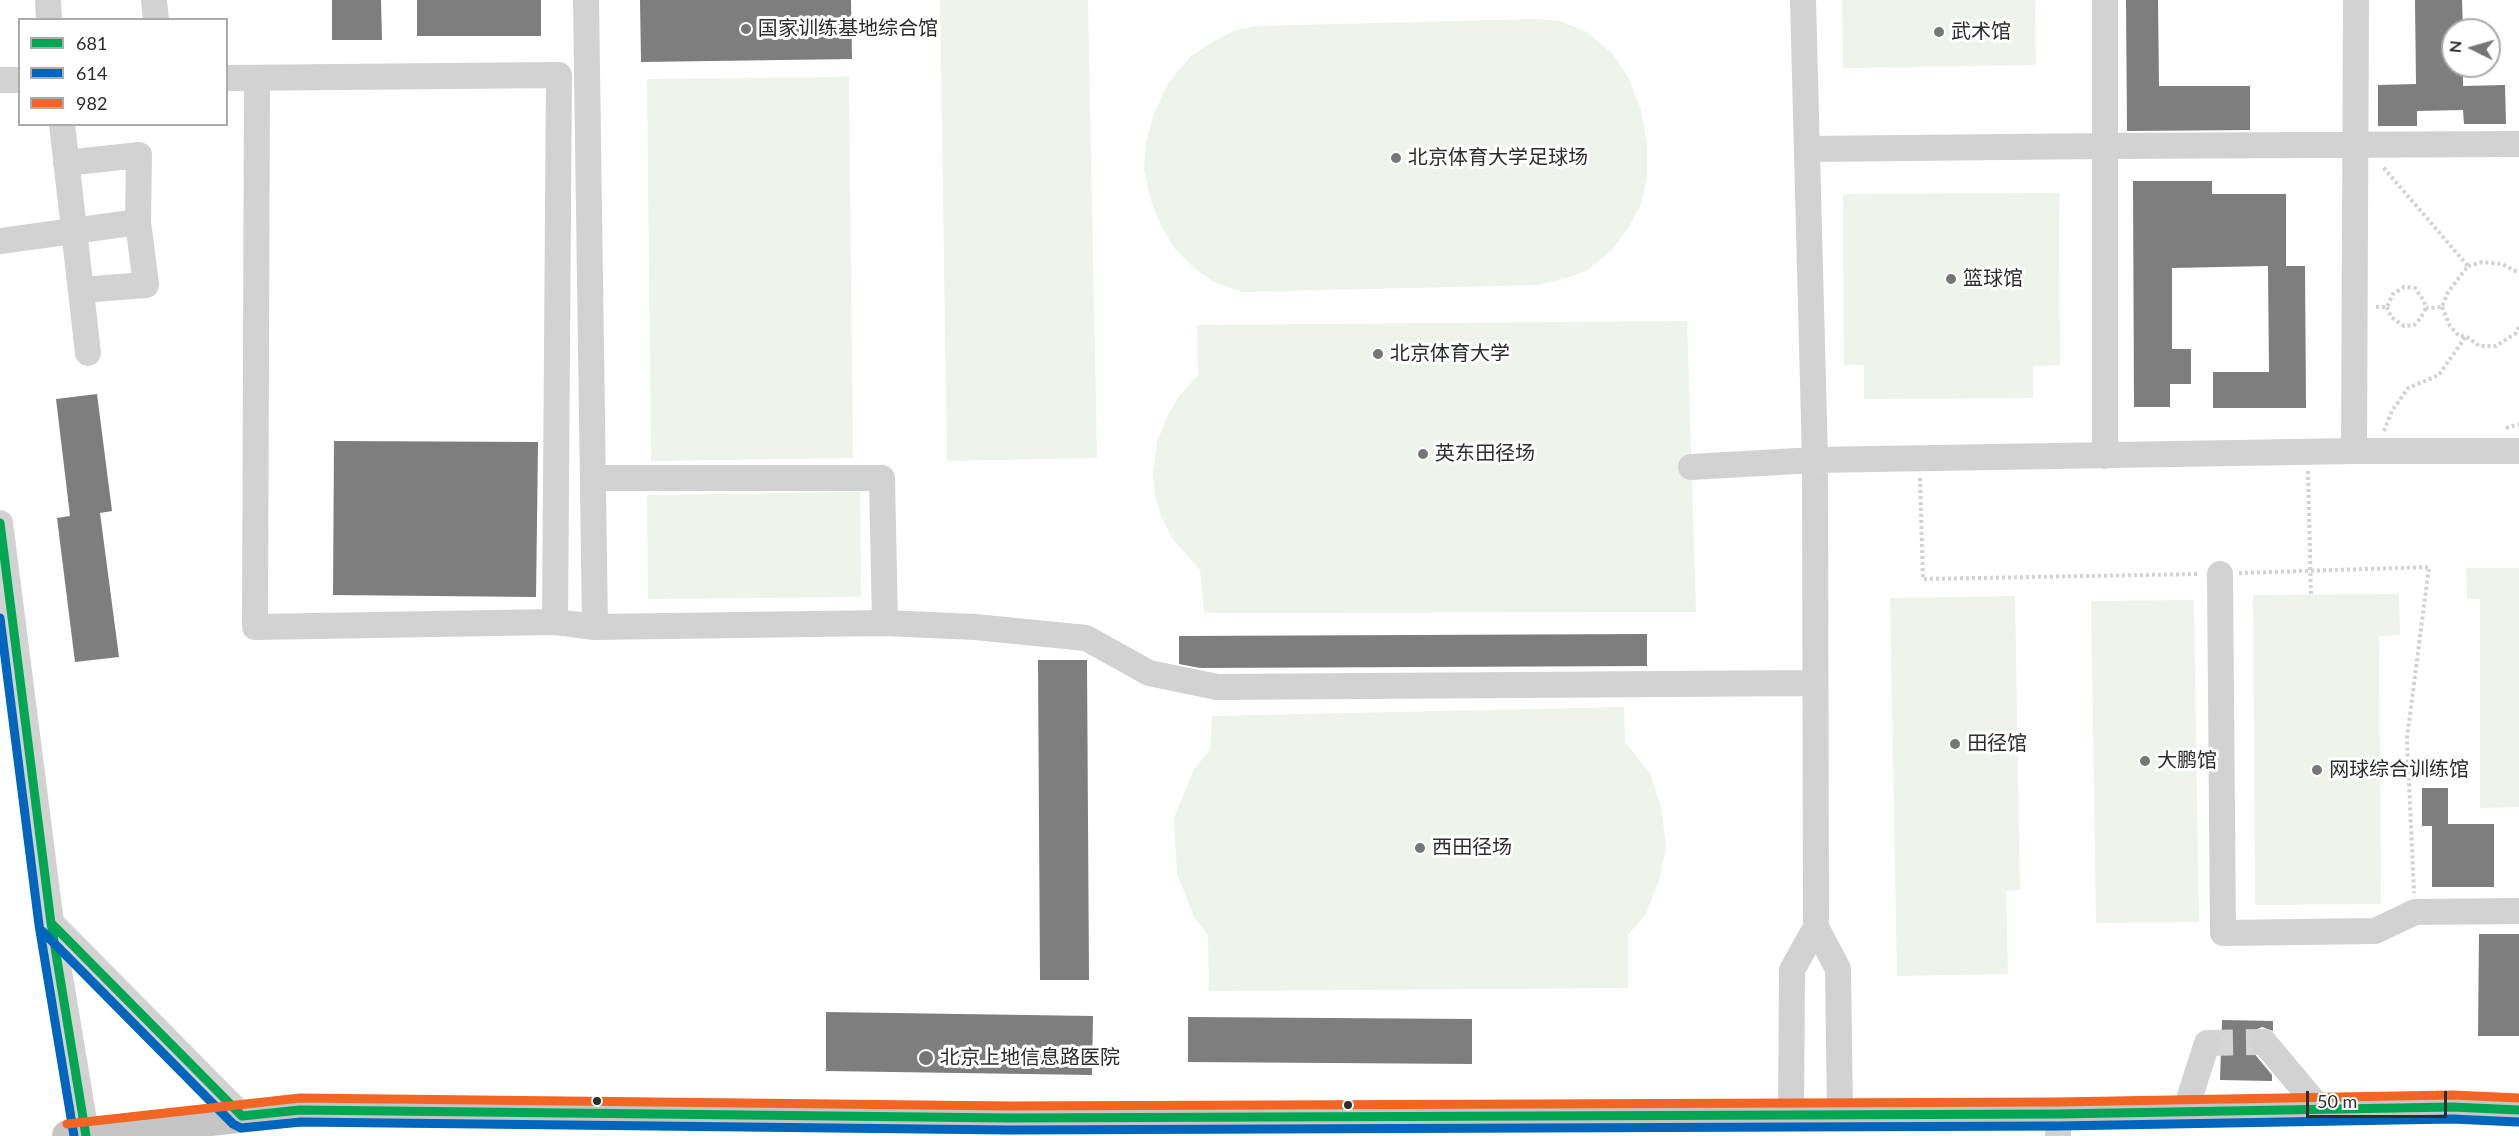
<!DOCTYPE html>
<html>
<head>
<meta charset="utf-8">
<style>
	body { margin:0 }
	#map { position:relative; width:2519px; height:1136px; overflow:hidden; background:#fff; font-family:Lato,sans-serif }
	canvas { display:block }
	.legend { position:absolute; left:18px; top:18px; width:210px; height:108px; box-sizing:border-box; background:#fff; border:2px solid #ababab; margin:0; padding:8px 10px; list-style:none; font-size:18px; color:#2d2d2d }
	.legend li { display:flex; align-items:center; gap:12px; height:30px }
	.legend b { width:30px; border:2px solid #ababab }
	.north { position:absolute; left:2441px; top:18px; width:60px; height:60px; box-sizing:border-box; background:#fff; border:2px solid #ababab; border-radius:50%; rotate:275deg; font-size:16px; font-weight:700; line-height:24px; text-align:center; color:#2d2d2d }
	.north::after { content:''; display:block; margin:auto; width:21px; height:27px; background:#767676; clip-path:polygon(50% 0,100% 100%,50% 72%,0 100%) }
	.scale { position:absolute; left:2306px; top:1091px; width:141px; height:27px; box-sizing:border-box; border:3px solid #2d2d2d; border-top:0; padding-left:8px; font-size:18px; line-height:21px; white-space:nowrap; color:#2d2d2d; -webkit-text-stroke:4px #fff; paint-order:stroke }
</style>
</head>
<body>
<div id="map">
<canvas width="2519" height="1136"></canvas>
<ul class="legend">
<li><b style="height:8px;background:#00a651"></b>681</li>
<li><b style="height:8px;background:#0065bd"></b>614</li>
<li><b style="height:8px;background:#f26522"></b>982</li>
</ul>
<div class="north">N</div>
<div class="scale">50 m</div>
</div>
<script>
const g = document.querySelector('canvas').getContext('2d');
g.lineJoin = 'round';
function paint(path, color) { g.fillStyle = color; g.fill(path, 'evenodd'); }
const toPath = rows => new Path2D(rows.map(r => 'M' + r).join(''));
function strokePath(path, color, width, dash) { g.strokeStyle = color; g.lineWidth = width; g.lineCap = dash ? 'butt' : 'round'; g.setLineDash(dash || []); g.stroke(path); }
function label(font, color, halo, rows, align = 'center') {
  g.font = font + ' Lato,"Noto Sans SC",sans-serif'; g.lineWidth = 6; g.setLineDash([]); g.textBaseline = 'middle'; g.strokeStyle = halo; g.fillStyle = color; for (const [text, x, y, turn = 0] of rows) {
    g.save(); g.translate(x, y); g.rotate((+turn || 0) * Math.PI / 180); g.textAlign = isNaN(turn) ? turn : align; if (halo) g.strokeText(text, 0, 0); g.fillText(text, 0, 0); g.restore();
  }
}
paint(toPath([
	[940,0,1088,0,1097,458,947,461],
	[1842,0,2035,0,2036,65,1843,68],
	[1534,19,1560,21,1587,32,1613,54,1629,79,1641,110,1647,144,1647,177,1641,205,1628,228,1612,250,1588,270,1564,279,1537,285,1241,292,1214,282,1195,269,1175,249,1162,228,1151,201,1144,171,1146,143,1154,113,1169,82,1191,56,1213,42,1235,30,1258,26],
	[849,77,853,458,651,461,647,79],
	[2059,193,2060,365,2033,366,2033,398,1864,399,1864,365,1844,365,1843,194],
	[1687,321,1696,612,1204,613,1200,570,1172,538,1161,516,1155,495,1153,473,1157,442,1167,417,1179,396,1198,375,1197,325],
	[860,492,861,597,648,599,647,495],
	[2466,568,2519,568,2519,807,2480,808,2480,599,2467,599],
	[2399,594,2400,635,2379,636,2381,904,2255,905,2253,595],
	[2015,596,2020,890,2006,891,2008,974,1897,976,1890,598],
	[2194,600,2199,922,2096,923,2091,601],
	[1624,707,1625,742,1650,773,1662,811,1666,849,1660,878,1646,914,1628,935,1628,988,1209,991,1208,935,1195,919,1177,874,1174,818,1194,769,1210,750,1212,716]
]), '#eef3eb');
paint(toPath([
	[332,0,381,0,382,40,332,40],
	[417,0,541,0,541,36,417,36],
	[640,0,851,0,852,59,641,62],
	[2126,0,2158,0,2159,86,2250,86,2250,130,2127,131],
	[2415,0,2462,0,2463,30,2453,30,2453,66,2463,66,2463,86,2505,85,2506,124,2464,124,2463,110,2417,111,2417,126,2378,126,2378,85,2416,84],
	[2133,181,2212,181,2212,194,2286,194,2286,266,2305,266,2306,408,2213,408,2213,372,2269,372,2268,266,2172,268,2172,349,2191,349,2191,384,2170,384,2170,407,2134,407],
	[97,394,112,511,100,513,119,657,75,662,57,518,70,516,56,399],
	[334,441,538,442,536,597,333,595],
	[1647,634,1647,666,1200,668,1179,664,1179,636],
	[1038,660,1087,660,1089,980,1040,980],
	[2422,788,2448,788,2448,824,2494,824,2494,887,2432,887,2432,826,2422,826],
	[2479,934,2519,934,2519,1036,2478,1036],
	[826,1012,1093,1016,1092,1075,826,1071],
	[1188,1017,1472,1019,1472,1064,1188,1062],
	[2222,1020,2273,1021,2273,1031,2262,1027,2255,1030,2250,1036,2249,1044,2253,1052,2272,1075,2272,1081,2220,1080]
]), '#7e7e7e');
strokePath(toPath([
	[2207,1043,2264,1042]
]), '#d5d5d5', 26, [26, 13]);
strokePath(toPath([
	[2468,266,2482,262,2502,264,2519,273],
	[2376,307,2387,307,2393,294,2404,287,2415,288,2424,301,2426,308,2442,307,2448,292,2468,266,2382,166],
	[2387,307,2391,317,2404,326,2414,325,2420,319,2426,308],
	[2442,307,2450,326,2459,336,2466,336,2479,346,2496,346,2516,333,2519,327],
	[2506,428,2519,424],
	[2384,431,2392,411,2408,388,2439,375,2466,336],
	[2308,471,2311,595],
	[1920,478,1923,579,2199,574],
	[2239,573,2429,567,2407,738,2414,893]
]), '#d2d2d2', 4, [3, 3]);
strokePath(toPath([
	[48,0,49,20],
	[154,0,156,20],
	[586,0,595,627],
	[1803,0,1815,460,1816,927,1838,969,1840,1114],
	[2105,0,2105,146,2519,144],
	[226,78,559,75,555,622,255,627,257,78],
	[0,80,20,80],
	[62,124,88,353],
	[1807,149,2105,146,2105,456],
	[66,163,139,155,138,222],
	[0,241,138,222,146,285,81,290],
	[2354,451,2356,0],
	[1691,467,1815,460,2354,451,2519,451],
	[0,523,51,923,86,1133],
	[2220,574,2223,933,2375,931,2415,912,2519,911],
	[555,622,595,627,885,623,882,478,594,478],
	[885,623,975,627,1086,638,1149,673,1217,687,1815,683],
	[51,923,242,1116],
	[2264,1042,2321,1110],
	[2185,1112,2207,1043],
	[1791,1115,1792,970,1816,927],
	[2058,1136,2058,1114]
]), '#d2d2d2', 26);
strokePath(toPath([
	[68,1136,300,1110,1009,1118,2058,1114,2452,1107,2519,1110]
]), '#c5c5c5', 32);
strokePath(toPath([
	[0,523,51,923,86,1136],
	[51,923,242,1116,300,1110,1009,1118,2058,1114,2452,1107,2519,1110]
]), '#00a651', 9);
strokePath(toPath([
	[0,618,39,925,74,1136],
	[42,931,233,1124,241,1128,301,1122,1009,1130,2058,1126,2452,1119,2518,1122]
]), '#0065bd', 9);
strokePath(toPath([
	[67,1124,300,1098,1009,1106,2058,1102,2452,1095,2519,1098]
]), '#f26522', 9);
for (const [x, y, r, color] of [
	[746,29,6,"#767676"],
	[1939,32,6,"#767676"],
	[1396,158,6,"#767676"],
	[1951,279,6,"#767676"],
	[1378,354,6,"#767676"],
	[1423,454,6,"#767676"],
	[1955,744,6,"#767676"],
	[2145,761,6,"#767676"],
	[2317,770,6,"#767676"],
	[1420,848,6,"#767676"],
	[926,1058,8,"#767676"],
	[597,1101,5,"#2d2d2d"],
	[1348,1105,5,"#2d2d2d"]
]) { const dot = new Path2D(); dot.arc(x, y, r, 0, 2 * Math.PI); g.fillStyle = color; g.fill(dot); strokePath(dot, '#fff', 2); }
label('20px', '#2d2d2d', '#fff', [
	["国家训练基地综合馆",758,29],
	["武术馆",1951,32],
	["北京体育大学足球场",1408,158],
	["篮球馆",1963,279],
	["北京体育大学",1390,354],
	["英东田径场",1435,454],
	["田径馆",1967,744],
	["大鹏馆",2157,761],
	["网球综合训练馆",2329,770],
	["西田径场",1432,848],
	["北京上地信息路医院",940,1058]
], 'left');
</script>
</body>
</html>
